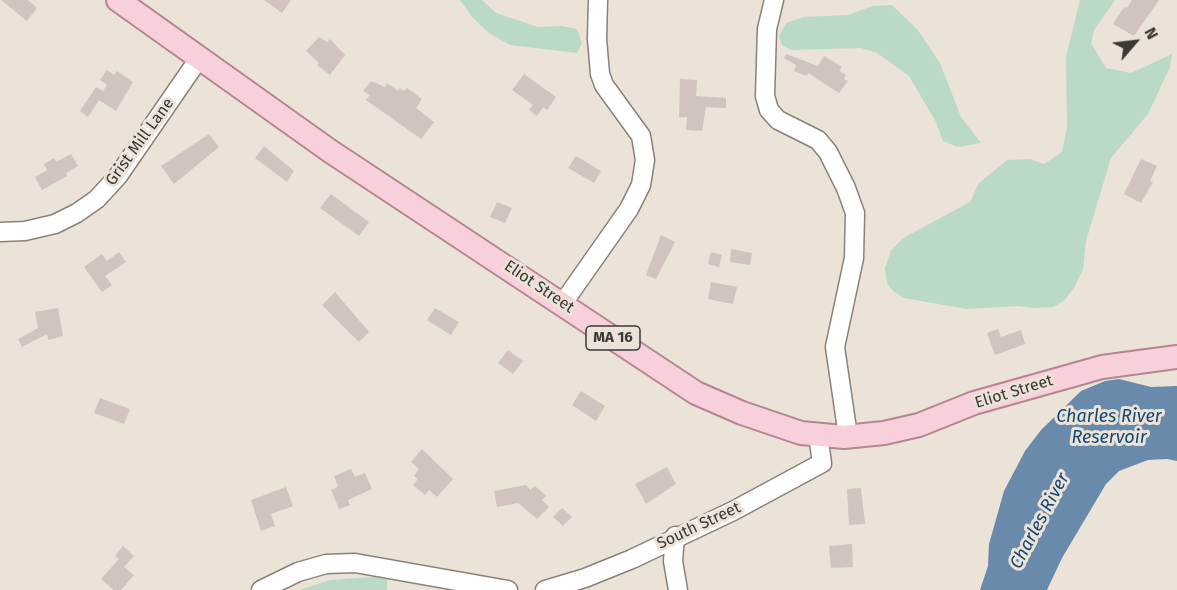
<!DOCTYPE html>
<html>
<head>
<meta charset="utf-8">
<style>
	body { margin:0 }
	#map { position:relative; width:1177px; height:590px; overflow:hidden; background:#ebe2d8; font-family:"Fira Sans",sans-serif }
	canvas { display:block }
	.north { position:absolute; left:1105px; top:12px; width:60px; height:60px; -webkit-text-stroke:4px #ebe2d8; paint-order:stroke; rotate:62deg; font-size:16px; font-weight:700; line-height:24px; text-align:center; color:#3c3834 }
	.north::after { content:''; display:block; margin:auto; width:21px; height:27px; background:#3c3834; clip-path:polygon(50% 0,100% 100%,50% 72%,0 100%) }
</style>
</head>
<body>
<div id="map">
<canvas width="1177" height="590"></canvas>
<div class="north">N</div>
</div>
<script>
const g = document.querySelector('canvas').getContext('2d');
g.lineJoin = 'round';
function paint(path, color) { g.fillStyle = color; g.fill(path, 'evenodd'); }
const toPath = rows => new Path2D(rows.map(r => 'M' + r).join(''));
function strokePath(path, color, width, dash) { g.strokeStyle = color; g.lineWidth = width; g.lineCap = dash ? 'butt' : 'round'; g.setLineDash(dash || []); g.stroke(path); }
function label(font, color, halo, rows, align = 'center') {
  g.font = font + ' "Fira Sans",sans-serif'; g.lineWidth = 6; g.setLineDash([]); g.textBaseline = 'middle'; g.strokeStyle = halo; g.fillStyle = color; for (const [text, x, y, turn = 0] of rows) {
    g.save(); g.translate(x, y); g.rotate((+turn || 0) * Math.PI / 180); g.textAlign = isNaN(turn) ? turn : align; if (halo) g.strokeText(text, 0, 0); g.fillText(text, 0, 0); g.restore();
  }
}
paint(toPath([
	[460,0,482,0,496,13,538,27,561,26,577,29,582,43,577,53,510,45,489,33,472,17],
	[1080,0,1115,0,1094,30,1091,43,1106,68,1131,73,1172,54,1170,67,1148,114,1111,158,1086,241,1083,269,1075,286,1064,301,1053,307,1034,308,1018,306,967,309,904,298,893,291,887,283,885,268,891,250,905,237,970,202,979,183,1007,160,1030,159,1044,164,1062,152,1067,128,1066,57],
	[892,5,917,29,940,63,961,117,981,143,958,147,943,141,936,122,909,76,877,53,861,48,792,50,782,45,779,36,786,23,804,17,848,15,872,6],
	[373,577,387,578,387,590,299,590,330,580]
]), '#badac6');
paint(toPath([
	[1119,379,1151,387,1177,386,1177,461,1167,459,1148,460,1119,471,1106,484,1062,558,1047,590,980,590,988,566,989,544,1004,491,1025,451,1041,430,1081,391,1105,381]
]), '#698aaa');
paint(toPath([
	[1,0,28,0,37,8,27,21],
	[264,0,291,0,282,13],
	[1132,0,1159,0,1134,36,1113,24,1124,7,1127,8],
	[319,37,327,42,330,39,345,55,330,75,317,65,319,63,306,51],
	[786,54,818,66,824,56,842,67,839,71,846,75,844,79,848,81,839,93,808,73,807,76,794,71,796,65,784,58],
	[107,70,114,75,117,71,133,82,116,111,99,100,88,117,80,111,96,87,103,91,107,85,100,80],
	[524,74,556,97,547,110,543,107,537,116,529,110,533,105,512,90],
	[680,79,697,80,696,96,726,98,726,108,706,107,702,131,686,130,687,117,679,117],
	[371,81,385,87,387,83,398,91,400,88,404,91,407,88,422,99,416,108,434,122,421,139,366,100,370,95,363,91],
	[209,134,219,147,174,184,161,166],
	[264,146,294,171,287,182,255,158],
	[71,154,78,166,66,173,67,176,42,190,35,177,47,170,44,164,54,158,56,162],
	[576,156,601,171,594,183,568,168],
	[1141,159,1157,166,1150,181,1153,182,1141,203,1124,194],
	[331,194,369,222,359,236,320,208],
	[497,202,512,208,505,223,490,217],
	[661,235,675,242,656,279,646,275],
	[731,249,752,253,750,265,730,262],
	[119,252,126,262,105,276,112,285,102,292,84,267,102,254,107,261],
	[711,252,722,255,719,267,708,264],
	[711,282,737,287,733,304,708,299],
	[335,292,369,332,359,342,322,305],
	[58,308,63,336,48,340,47,334,22,347,18,339,38,328,35,312],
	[435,308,459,322,451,335,427,320],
	[998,329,1001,337,1021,330,1025,344,995,355,987,333],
	[508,350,523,361,513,374,498,363],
	[581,391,605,406,596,421,572,405],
	[100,398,130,409,124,424,94,413],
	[422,449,453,479,437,497,429,490,425,495,413,485,418,479,414,476,419,469,411,462],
	[667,467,676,484,646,504,635,484],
	[351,469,355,477,365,473,372,489,348,500,350,505,339,509,331,490,338,487,334,476],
	[526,485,530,490,535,486,546,496,542,500,549,507,537,519,518,503,497,507,494,491],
	[286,487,293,506,271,514,275,526,261,531,251,500],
	[861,488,865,524,849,525,847,489],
	[562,508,572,517,563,526,553,517],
	[852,544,853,567,831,568,829,546],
	[123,546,134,556,124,567,134,575,121,590,114,590,101,579,119,559,115,556]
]), '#d1c4be');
const minor = toPath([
	[774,0,767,29,765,96,769,110,778,120,818,140,828,152,846,188,855,213,854,258,835,347,848,436],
	[0,232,25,231,55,224,77,213,97,199,118,176,200,57],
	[563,303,629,209,641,185,645,160,641,136,604,85,600,74,597,39,598,0],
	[675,536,673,561,678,590],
	[261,590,298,572,326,564,355,563,508,590],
	[545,590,585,578,632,559,733,511,822,463,818,435]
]);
const major = toPath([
	[118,0,330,151,696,393,742,413,801,433,844,437,884,433,919,425,974,403,1102,367,1177,357]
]);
strokePath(minor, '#8a8279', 21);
strokePath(major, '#b38691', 26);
strokePath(minor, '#fff', 18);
strokePath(major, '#f8d0db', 22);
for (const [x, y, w] of [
	[613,338,54]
]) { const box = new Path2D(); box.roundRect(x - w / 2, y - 12, w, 24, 4.5); g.fillStyle = '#ebe2d8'; g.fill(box); strokePath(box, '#3c3834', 1.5); }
label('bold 15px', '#3c3834', null, [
	["MA 16",613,338]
]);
label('16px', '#3c3834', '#ebe2d8', [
	["Grist Mill Lane",140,142,-54],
	["Eliot Street",539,287,34],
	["Eliot Street",1014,392,-17],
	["South Street",699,526,-25]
]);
label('italic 18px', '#134874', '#ebe2d8', [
	["Charles River",1109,417],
	["Reservoir",1109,438],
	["Charles River",1040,521,-62]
]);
</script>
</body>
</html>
